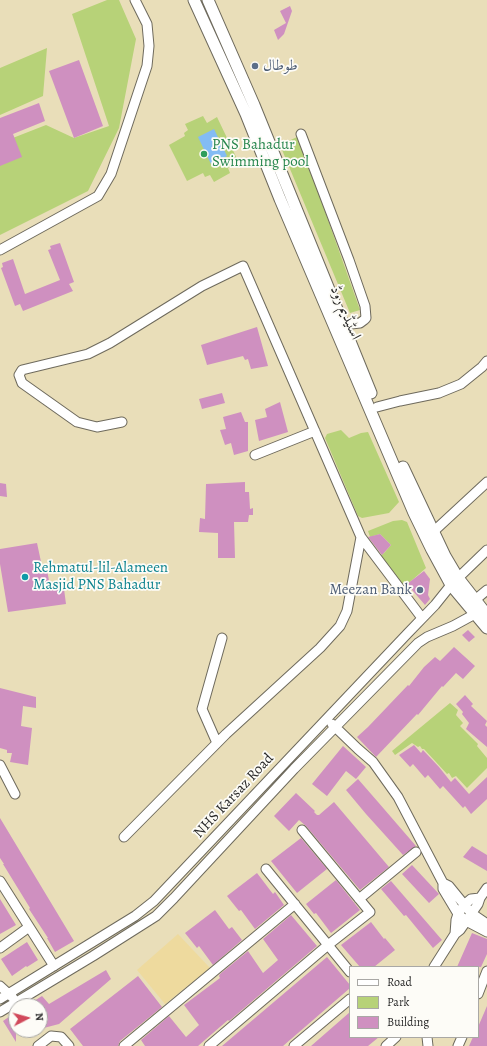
<!DOCTYPE html>
<html>
<head>
<meta charset="utf-8">
<style>
	body { margin:0 }
	#map { position:relative; width:487px; height:1046px; overflow:hidden; background:#e9deb9; font-family:Alegreya,serif }
	canvas { display:block }
	.legend { position:absolute; left:349px; top:966px; width:130px; height:72px; box-sizing:border-box; background:#fdfcf7; border:1px solid #a9a8a5; margin:0; padding:5px 7px; list-style:none; font-size:12px; color:#2b2b2b }
	.legend li { display:flex; align-items:center; gap:8px; height:20px }
	.legend b { width:20px; border:1px solid #a9a8a5 }
	.north { position:absolute; left:8px; top:998px; width:40px; height:40px; box-sizing:border-box; background:#fdfcf7; border:1px solid #a9a8a5; border-radius:50%; rotate:84deg; font-size:11px; font-weight:700; line-height:16px; text-align:center; color:#2b2b2b }
	.north::after { content:''; display:block; margin:auto; width:14px; height:18px; background:#d1495b; clip-path:polygon(50% 0,100% 100%,50% 72%,0 100%) }
</style>
</head>
<body>
<div id="map">
<canvas width="487" height="1046"></canvas>
<ul class="legend">
<li><b style="height:5px;background:#fff"></b>Road</li>
<li><b style="height:11px;background:#b7d278"></b>Park</li>
<li><b style="height:11px;background:#cf90c0"></b>Building</li>
</ul>
<div class="north">N</div>
</div>
<script>
const g = document.querySelector('canvas').getContext('2d');
g.lineJoin = 'round';
function paint(path, color) { g.fillStyle = color; g.fill(path, 'evenodd'); }
const toPath = rows => new Path2D(rows.map(r => 'M' + r).join(''));
function strokePath(path, color, width, dash) { g.strokeStyle = color; g.lineWidth = width; g.lineCap = dash ? 'butt' : 'round'; g.setLineDash(dash || []); g.stroke(path); }
function label(font, color, halo, rows, align = 'center') {
  g.font = font + ' Alegreya,Amiri,serif'; g.lineWidth = 3.5; g.setLineDash([]); g.textBaseline = 'middle'; g.strokeStyle = halo; g.fillStyle = color; for (const [text, x, y, turn = 0] of rows) {
    g.save(); g.translate(x, y); g.rotate((+turn || 0) * Math.PI / 180); g.textAlign = isNaN(turn) ? turn : align; if (halo) g.strokeText(text, 0, 0); g.fillText(text, 0, 0); g.restore();
  }
}
paint(toPath([
	[107,0,119,0,136,39,119,128,88,191,0,235,0,143,46,125,74,138,109,126,72,14],
	[47,48,43,96,0,115,0,68],
	[203,116,207,123,217,117,239,163,228,168,230,173,214,182,210,175,205,177,203,173,187,181,169,145,185,136,184,133,188,130,185,124],
	[297,137,299,138,360,310,350,313,280,145],
	[341,430,349,438,361,433,368,432,399,502,389,513,362,518,358,516,325,438,327,434],
	[402,520,407,522,426,568,403,588,379,557,385,552,391,545,380,534,370,537,368,531,393,521],
	[450,703,458,710,456,715,463,723,460,726,478,744,477,746,487,758,487,768,467,788,456,776,452,778,449,773,447,774,424,749,422,749,420,746,418,747,412,743,395,755,392,751]
]), '#b7d278');
paint(toPath([
	[178,934,210,968,165,1004,137,970]
]), '#eeda9e');
paint(toPath([
	[214,129,227,156,211,164,198,137]
]), '#83bcf4');
paint(toPath([
	[290,6,292,11,284,34,278,40,274,30,286,23,280,11],
	[79,60,103,126,74,138,49,71],
	[39,103,45,121,13,134,22,157,0,166,0,118],
	[60,243,74,282,69,284,73,291,23,311,20,304,15,306,1,268,3,267,2,263,13,259,25,294,60,280,48,250,51,249,50,246],
	[257,327,268,366,251,369,248,359,245,360,243,356,207,365,201,345],
	[222,393,225,403,202,409,199,399],
	[280,402,288,432,259,441,255,420,267,417,265,409],
	[241,412,245,422,248,422,248,451,234,455,231,443,225,445,220,430,226,429,223,417],
	[245,482,245,492,249,492,250,509,253,508,253,515,249,515,248,522,234,522,235,558,218,558,218,533,199,532,200,518,205,519,206,484],
	[0,483,6,484,7,497,0,496],
	[380,534,391,545,382,555,368,537],
	[37,543,43,571,47,570,50,586,60,584,61,590,64,589,66,604,8,612,0,564,0,549],
	[424,571,430,579,428,595,430,599,425,605,407,584],
	[468,630,475,637,469,642,462,635],
	[454,647,475,666,463,679,456,673,443,687,442,686,418,715,417,714,376,757,357,737,368,727,408,685,409,686,424,667,435,657,440,661],
	[0,688,36,697,36,708,23,706,21,726,32,728,28,765,10,762,12,753,7,753,7,750,0,748],
	[465,695,473,704,471,706,487,721,485,725,487,727,487,747,466,729,469,723,462,714,463,712,456,704],
	[414,745,421,753,423,750,439,767,451,782,455,778,469,794,487,777,487,799,471,814,465,806,463,808,443,786,440,789,428,775,425,778,413,764,410,767,399,755],
	[343,746,366,767,356,779,346,771,327,796,312,784],
	[358,779,378,802,416,846,403,855,366,814,346,790],
	[296,793,315,811,314,812,317,815,319,815,334,802,389,867,360,890,306,826,299,820,289,831,274,816],
	[0,818,74,941,55,952,47,938,48,938,29,909,30,908,3,864,4,864,0,858],
	[301,838,327,869,297,893,271,861],
	[472,846,487,855,487,871,463,857],
	[412,865,439,894,429,903,402,874],
	[257,873,273,894,275,892,284,905,255,929,241,910,239,911,227,896],
	[336,880,360,910,331,933,316,913,314,914,306,904],
	[391,881,442,940,433,948,406,915,404,916,381,889],
	[0,899,16,925,0,934],
	[215,910,229,929,232,927,242,940,213,965,199,946,197,948,185,933],
	[291,915,317,946,229,1021,228,1020,198,1046,145,1046,141,1040,169,1016,186,1037,199,1025,184,1005,220,978,219,976,220,974,248,951,263,973,278,960,263,939],
	[371,922,384,939,385,938,395,950,374,967,360,967,341,945],
	[472,933,487,939,487,954,481,967,457,967],
	[27,942,38,960,27,967,26,966,12,976,1,959],
	[327,957,350,985,350,988,283,1046,222,1046],
	[106,970,111,979,59,1024,40,1029,40,1006,26,1006,42,996,49,1004],
	[138,976,162,1007,120,1041,118,1046,83,1046,70,1029],
	[487,1006,487,1046,469,1046,473,1037,478,1037,478,1027],
	[16,1012,16,1042,3,1021],
	[350,1012,350,1037,379,1037,368,1046,311,1046]
]), '#cf90c0');
const minor = toPath([
	[301,134,349,260,365,306,366,318,364,320,360,323,343,325],
	[0,250,98,196,111,174,147,66,149,46,147,24,135,0],
	[377,407,400,401,439,393,461,384,482,367,487,361],
	[122,422,97,427,77,422,22,383,19,375,22,370,88,354,110,343,202,286,243,266,361,537,422,618],
	[255,455,315,431],
	[433,532,487,482],
	[458,578,487,550],
	[475,600,487,590],
	[332,724,358,749,373,762,398,797,443,883,443,889,458,914,466,921,487,932],
	[217,743,202,709,222,638],
	[0,765,15,794],
	[124,837,226,734,320,648,340,626,347,611,361,537],
	[266,869,350,972],
	[0,881,54,966],
	[443,883,449,886,471,913,487,924],
	[359,899,416,852],
	[455,934,456,920,458,914,464,905,471,899,480,898],
	[0,948,29,927],
	[434,967,455,934,460,930,478,904,480,898,487,888],
	[0,986,13,998],
	[478,994,487,971],
	[0,999,135,916,154,901,407,634,435,605,451,585],
	[0,1012,93,956,156,916,174,898,294,769,418,643,427,637,453,626,475,614],
	[427,1037,428,1046],
	[38,1046,51,1036,61,1037,69,1046],
	[124,1046,295,904],
	[209,1046,328,945,370,912,302,830],
	[294,1046,350,999],
	[386,1046,396,1037],
	[458,1046,462,1037]
]);
const major = toPath([
	[194,0,246,114,280,199,414,513,432,550,451,585,487,628],
	[208,0,254,105,371,393],
	[403,467,445,556,458,578,487,615]
]);
strokePath(minor, '#6e6a5d', 11);
strokePath(major, '#6e6a5d', 13);
strokePath(minor, '#fff', 9);
strokePath(major, '#fff', 11);
for (const [x, y, r, color] of [
	[255,66,4,"#5c6f8a"],
	[204,154,4,"#2e9e5b"],
	[25,577,4,"#0f9aa8"],
	[420,590,4,"#5c6f8a"]
]) { const dot = new Path2D(); dot.arc(x, y, r, 0, 2 * Math.PI); g.fillStyle = color; g.fill(dot); strokePath(dot, '#fdfcf7', 1.5); }
label('15px', '#4e5e75', '#fdfcf7', [
	["طوطال",263,66],
	["Meezan Bank",412,590,"right"]
], 'left');
label('15px', '#27864d', '#fdfcf7', [
	["PNS Bahadur",212,145],
	["Swimming pool",212,162]
], 'left');
label('15px', '#2b2b2b', '#fdfcf7', [
	["اسٹیڈیم روڈ",345,313,67],
	["NHS Karsaz Road",234,796,-47]
]);
label('15px', '#0d838f', '#fdfcf7', [
	["Rehmatul-lil-Alameen",33,568],
	["Masjid PNS Bahadur",33,585]
], 'left');
</script>
</body>
</html>
